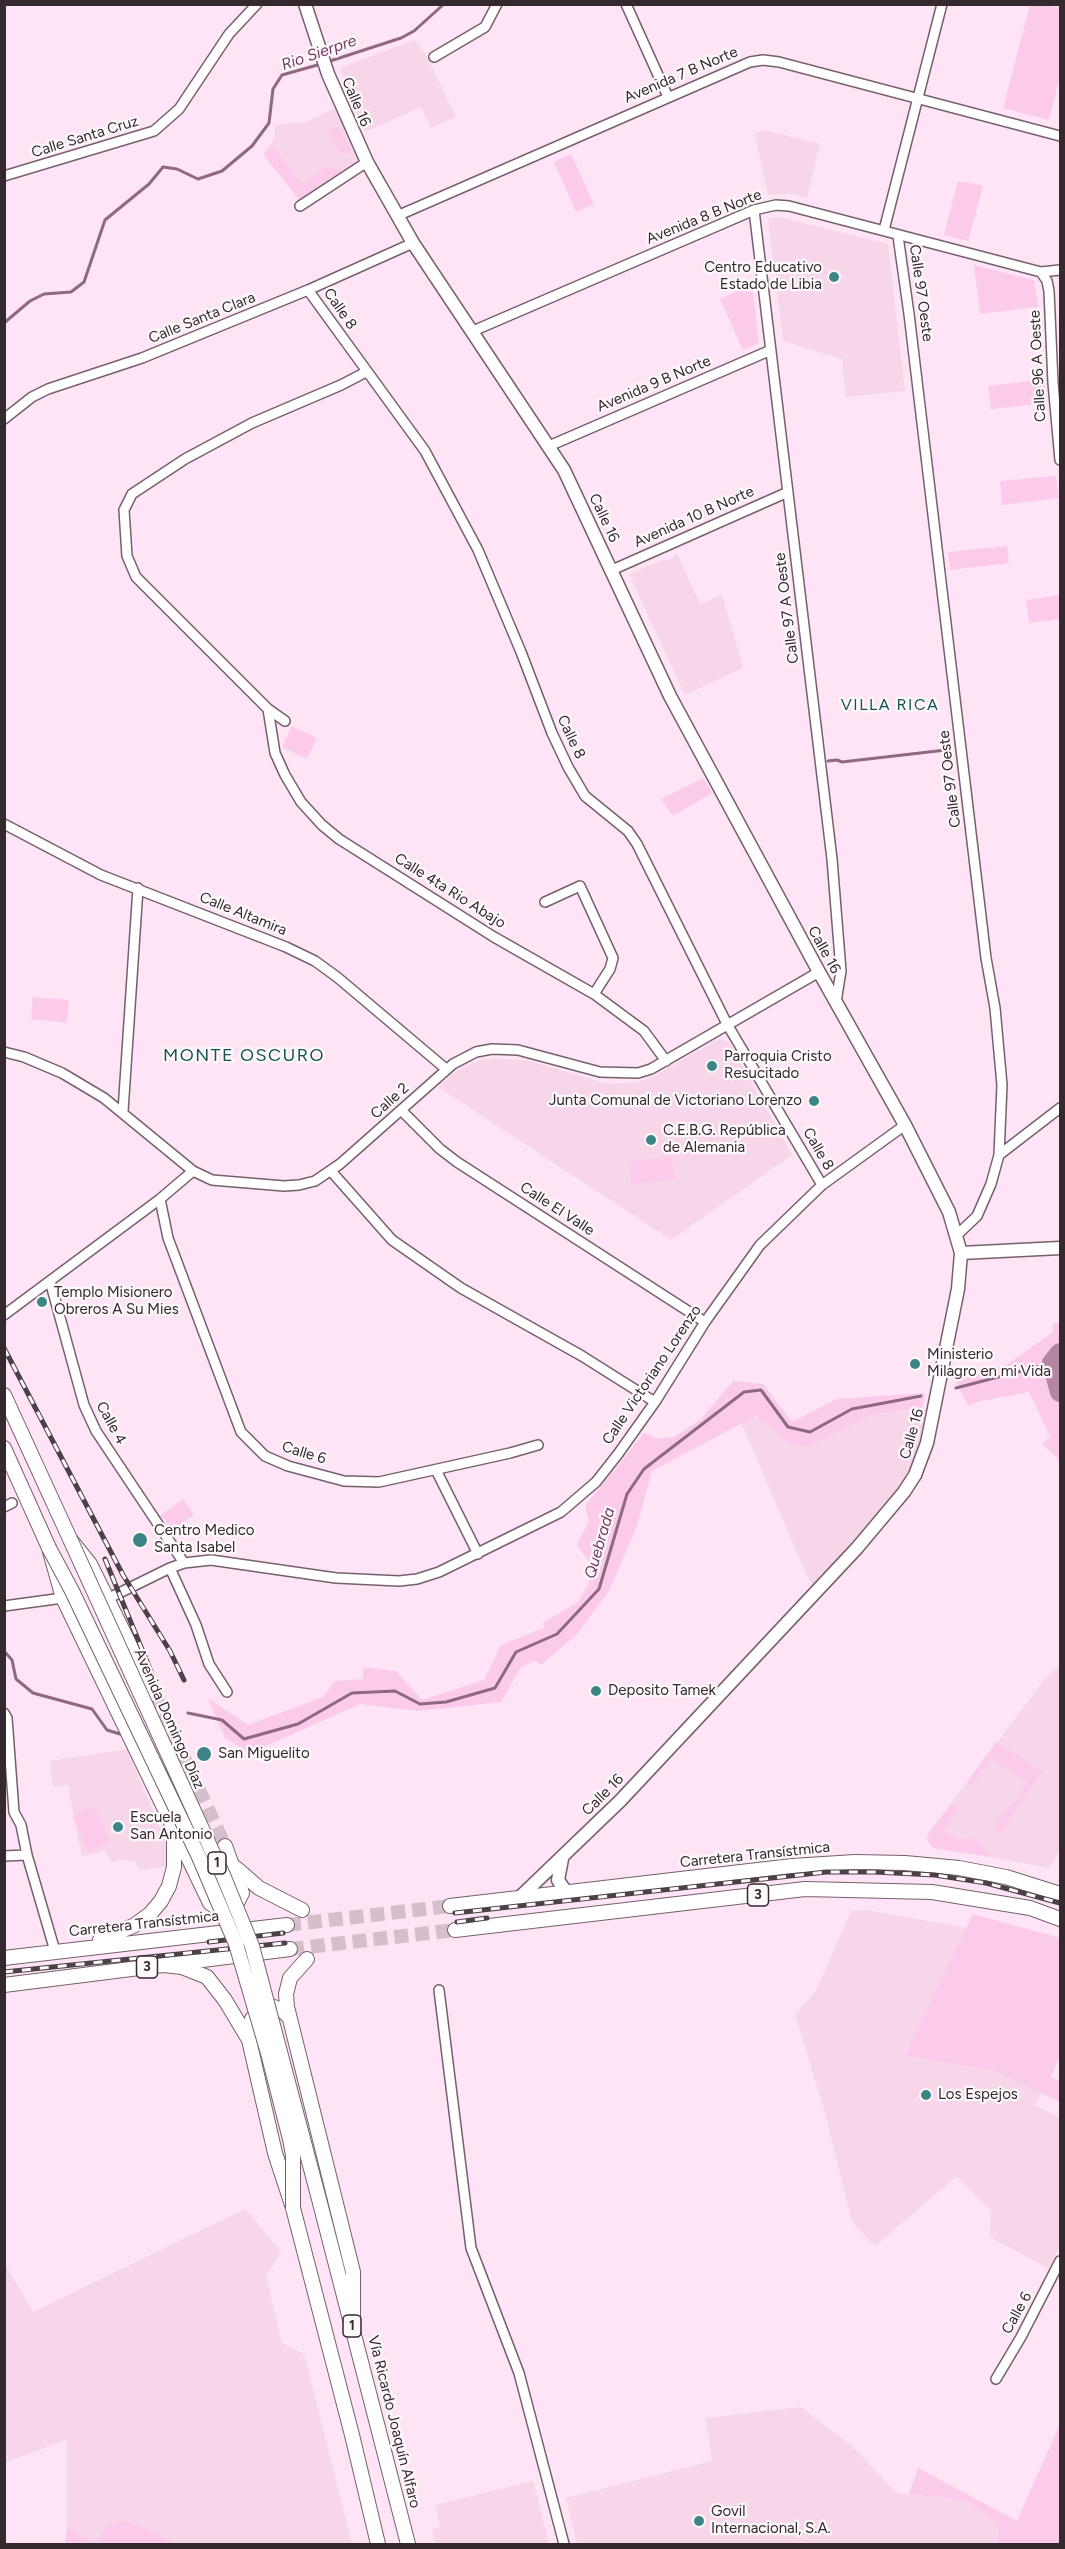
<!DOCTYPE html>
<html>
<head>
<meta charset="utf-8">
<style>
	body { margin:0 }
	#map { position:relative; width:1065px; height:2549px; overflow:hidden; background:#fee4f4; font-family:Figtree,sans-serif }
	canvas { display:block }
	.frame { position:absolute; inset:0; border:6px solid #33292f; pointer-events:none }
</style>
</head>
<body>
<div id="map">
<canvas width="1065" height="2549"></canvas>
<div class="frame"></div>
</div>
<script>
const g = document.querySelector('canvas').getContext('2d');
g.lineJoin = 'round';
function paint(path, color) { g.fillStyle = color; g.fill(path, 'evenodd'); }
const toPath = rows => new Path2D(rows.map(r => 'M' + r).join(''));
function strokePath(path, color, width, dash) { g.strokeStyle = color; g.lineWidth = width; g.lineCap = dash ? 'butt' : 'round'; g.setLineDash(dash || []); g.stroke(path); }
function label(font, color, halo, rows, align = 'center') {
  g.font = font + ' Figtree,sans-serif'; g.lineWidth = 4.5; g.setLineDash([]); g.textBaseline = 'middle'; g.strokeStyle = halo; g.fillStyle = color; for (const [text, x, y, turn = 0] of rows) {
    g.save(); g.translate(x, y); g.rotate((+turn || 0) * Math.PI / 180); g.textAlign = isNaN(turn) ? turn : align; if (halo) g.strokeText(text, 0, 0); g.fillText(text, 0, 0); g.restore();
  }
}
paint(toPath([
	[414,40,425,53,456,117,431,128,421,107,365,132,346,89,340,68],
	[335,108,360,159,301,202,263,154,274,140,275,125,306,122],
	[765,130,820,144,807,198,793,194,768,195,755,134],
	[768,218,783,218,888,244,905,391,846,397,842,359,783,341],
	[677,553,700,604,722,595,743,668,685,695,629,574,665,559,666,561,671,559],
	[719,1039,729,1042,792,1155,671,1240,438,1087,458,1070,480,1060,495,1058,530,1061,607,1084,637,1082,654,1076],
	[929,1408,920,1446,901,1486,814,1586,807,1576,741,1422,756,1416,788,1443,807,1447,871,1415],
	[1060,1665,1060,1850,1049,1868,991,1857,933,1848,927,1840,928,1834,1045,1679],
	[127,1749,169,1848,167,1866,140,1870,135,1862,123,1859,112,1863,105,1850,82,1857,68,1785,53,1787,50,1761],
	[867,1910,967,1928,904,2054,995,2071,1042,2093,1034,2105,1060,2118,1060,2245,1049,2269,990,2237,991,2211,957,2176,875,2246,852,2222,824,2109,795,2014,816,1991,851,1911],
	[245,2209,281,2252,266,2276,282,2343,304,2354,352,2544,176,2544,156,2533,97,2544,67,2527,67,2439,5,2463,4,2262,33,2312],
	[801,2407,853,2447,897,2493,967,2501,998,2525,998,2544,577,2544,566,2498,712,2461,706,2418],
	[533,2481,549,2544,436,2544,432,2530,440,2527,435,2505]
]), '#f7d6ea');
paint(toPath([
	[1030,5,1047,5,1060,8,1060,76,1049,120,1003,108],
	[333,127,339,127,352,152,347,154,338,151,329,132],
	[274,147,302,183,326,167,338,169,341,172,301,202,263,154],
	[571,154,594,204,576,212,554,162],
	[958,181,983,186,968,241,944,235],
	[974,265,1034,280,1038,307,980,314],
	[752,285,759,343,743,350,720,299],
	[1044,379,1047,403,991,409,988,386],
	[1056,476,1059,498,1002,505,1000,481],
	[1007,546,1009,563,950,570,948,552],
	[1060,595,1060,619,1029,623,1026,600],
	[292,726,317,738,307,759,282,747],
	[704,778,712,793,673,816,661,799],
	[33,997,69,1000,67,1023,31,1019],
	[672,1157,675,1180,631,1184,629,1161],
	[1053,1323,1060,1323,1060,1461,1042,1444,1050,1436,1029,1392,981,1401,968,1406,955,1380,1006,1365,1053,1332],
	[733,1381,763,1384,792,1422,837,1399,925,1393,923,1408,871,1415,807,1447,788,1443,756,1416,652,1471,637,1526,609,1591,576,1635,541,1665,534,1661,521,1667,501,1702,418,1711,360,1704,250,1753,225,1738,208,1698,248,1725,323,1697,335,1681,363,1679,363,1667,396,1671,422,1700,484,1680,501,1645,544,1628,543,1623,578,1602,595,1572,577,1544,589,1521,585,1506,644,1433,658,1439,674,1437,700,1420],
	[183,1499,194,1515,172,1531,161,1515],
	[996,1742,1042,1771,1000,1836,995,1823,1008,1806,1011,1808,1027,1783,991,1758,972,1785,967,1782],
	[952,1804,957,1809,943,1830,955,1838,978,1840,991,1857,933,1848,927,1840,928,1834],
	[95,1805,110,1841,88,1852,72,1816],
	[973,1914,1060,1938,1060,2056,1051,2077,1060,2081,1060,2102,995,2071,904,2055],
	[1060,2424,1060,2544,998,2544,998,2525,967,2501,909,2494,918,2468,1017,2521],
	[125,2520,156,2533,176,2544,65,2544,67,2527,97,2544,106,2525]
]), '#fccbea');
strokePath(toPath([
	[327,62,401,38,414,31,444,4],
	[4,323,30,301,44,294,71,292,84,282,105,220,149,184,163,167,177,169,198,179,222,171,252,146,269,123,273,89,282,75,321,64],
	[828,761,837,760,842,762,946,750],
	[956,1388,1052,1363],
	[4,1651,12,1660,16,1679,33,1693,92,1709,107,1730,120,1734],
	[188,1713,222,1720,244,1739,298,1724,352,1693,395,1691,420,1704,446,1702,495,1688,516,1652,557,1634,599,1589,627,1494,644,1469,744,1392,761,1390,788,1427,810,1432,852,1409,921,1396]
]), '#8e6981', 3);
strokePath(toPath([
	[1060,1353,1052,1363,1060,1392]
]), '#b585a4', 20);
strokePath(toPath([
	[154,1694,225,1846],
	[287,1925,450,1906],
	[290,1949,455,1930]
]), '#d5bfcd', 14, [14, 7]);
const street = toPath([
	[626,4,668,97],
	[434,57,485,27,497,4],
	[4,176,154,131,179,109,229,34,257,4],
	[300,206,367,162],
	[754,210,832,859,841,971,836,1002],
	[397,216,750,62,763,60,779,62,1060,136],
	[884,230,942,4],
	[898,236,909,314,986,958,995,1008,1002,1085,999,1155,991,1184,977,1216,957,1235],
	[1041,272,1047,281,1049,291,1053,383,1060,460],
	[308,290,425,451,478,550,521,652,552,733,568,767,585,796,628,831,637,844,727,1024,822,1185],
	[473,331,754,210,776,205,789,206,1041,272,1060,270],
	[4,419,32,397,48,389,142,358,308,290,413,243],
	[549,446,771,350],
	[612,570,788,492],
	[268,709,275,753,285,775,301,802,322,825,339,839,494,937,594,994,644,1031,666,1061],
	[285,721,268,709,136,577,127,556,124,510,132,494,185,459,252,423,341,385,366,372],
	[4,824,101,875,286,947,315,961,337,977,446,1069],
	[545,902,580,886,613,958,610,969,594,994],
	[4,1052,24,1057,62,1073,104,1098,193,1171],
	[123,1111,138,888],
	[402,1111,440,1149,457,1162,705,1322],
	[999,1155,1060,1108],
	[331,1171,392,1240,461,1288,582,1356,655,1402],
	[160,1199,168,1238,241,1432,265,1456,288,1466,344,1481,379,1482,510,1453,538,1445],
	[50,1281,84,1405,96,1431,184,1563],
	[4,1315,160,1199,193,1171,212,1180,284,1186,299,1185,315,1181,340,1164,453,1064,476,1052,492,1049,518,1050,600,1072,638,1073,651,1069,819,972],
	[436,1470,478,1554],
	[4,1507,12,1503],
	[170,1568,196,1625,209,1664,227,1692],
	[107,1599,170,1568,184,1563,211,1560,336,1578,399,1581,417,1579,439,1572,561,1512,596,1482,618,1454,655,1402,705,1322,760,1245,822,1185,905,1125],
	[4,1606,63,1598],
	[4,1713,7,1718,14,1812,21,1825,27,1855,55,1951],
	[4,1856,27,1855],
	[439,1990,471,2248,519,2373,564,2544],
	[996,2379,1021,2337,1060,2261]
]);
const secondary = toPath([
	[305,4,328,74,367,162,413,243,564,470,670,696,819,972,905,1125,949,1212,961,1253,958,1289,927,1443,915,1475,904,1492,857,1548,620,1801,518,1899],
	[961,1253,1060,1248],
	[562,1859,558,1880,564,1889,571,1893]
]);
const primary = toPath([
	[4,1395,70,1539,90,1564,154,1694],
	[4,1448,49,1548,63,1598,210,1903,220,1910,236,1905,242,1893,225,1846],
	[236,1868,259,1888,302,1910],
	[450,1906,792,1866,855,1862,905,1863,959,1868,1006,1877,1060,1894],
	[455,1930,805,1889,932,1892,1030,1908,1060,1919],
	[100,1940,135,1925,150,1914,161,1901,169,1886,174,1867,174,1835],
	[4,1958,287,1925],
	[307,1959,290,1978,286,1994,287,2007,353,2272,353,2329],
	[164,1965,182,1967,207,1977,225,2000,249,2040,275,2153,293,2208,352,2435,378,2544],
	[4,1985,290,1949],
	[249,2040,252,2019,257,2012,265,2008,274,2007,283,2011,289,2017],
	[320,2203,408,2544]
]);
strokePath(street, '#76606e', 12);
strokePath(secondary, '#76606e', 15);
strokePath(primary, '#76606e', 16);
strokePath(street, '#fff', 9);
strokePath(secondary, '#fff', 12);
strokePath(primary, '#fff', 14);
const rail = toPath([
	[4,1348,123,1575,170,1651,184,1680],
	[105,1559,159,1691],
	[455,1913,826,1872,875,1872,935,1875,986,1883,1060,1903],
	[457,1922,487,1918],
	[209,1942,283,1933],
	[4,1972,285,1943]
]);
strokePath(rail, '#4d4148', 5);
strokePath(rail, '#fdf8fb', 3, [9]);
const primaryBridge = toPath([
	[70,1539,223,1875,252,1946,320,2203],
	[49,1548,72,1591,199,1857,236,1944,268,2053,290,2139,293,2155,293,2208]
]);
strokePath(primaryBridge, '#76606e', 16, []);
strokePath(primaryBridge, '#fff', 14);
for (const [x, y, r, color] of [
	[834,277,6,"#3c8486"],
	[712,1066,6,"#3c8486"],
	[814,1101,6,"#3c8486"],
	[651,1140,6,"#3c8486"],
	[42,1302,6,"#3c8486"],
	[915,1364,6,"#3c8486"],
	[140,1540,8,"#3c8486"],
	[596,1691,6,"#3c8486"],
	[204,1754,8,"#3c8486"],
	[118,1827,6,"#3c8486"],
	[926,2095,6,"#3c8486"],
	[699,2521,6,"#3c8486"]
]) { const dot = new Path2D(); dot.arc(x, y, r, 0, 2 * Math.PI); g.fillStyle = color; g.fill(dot); strokePath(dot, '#fdf8fb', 2); }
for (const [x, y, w] of [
	[217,1863,18],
	[758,1895,21],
	[147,1967,21],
	[352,2326,18]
]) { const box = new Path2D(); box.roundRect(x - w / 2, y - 11, w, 22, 4.5); g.fillStyle = '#fdf8fb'; g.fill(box); strokePath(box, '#33292f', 1.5); }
label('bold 14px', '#33292f', null, [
	["1",217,1863],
	["3",758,1895],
	["3",147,1967],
	["1",352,2326]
]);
label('15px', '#33292f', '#fdf8fb', [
	["Avenida 7 B Norte",681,75,-23],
	["Calle 16",356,102,67],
	["Calle Santa Cruz",85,137,-17],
	["Avenida 8 B Norte",704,217,-22],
	["Calle 97 Oeste",921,293,82],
	["Calle 8",340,309,55],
	["Calle Santa Clara",202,318,-22],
	["Calle 96 A Oeste",1038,366,-93],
	["Avenida 9 B Norte",654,384,-23],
	["Avenida 10 B Norte",694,517,-24],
	["Calle 16",604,518,65],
	["Calle 97 A Oeste",787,608,-97],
	["Calle 8",571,737,65],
	["Calle 97 Oeste",950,779,-97],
	["Calle 4ta Rio Abajo",450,891,32],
	["Calle Altamira",243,914,22],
	["Calle 16",824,950,61],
	["Calle 2",390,1101,-42],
	["Calle 8",818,1149,60],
	["Calle El Valle",557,1209,33],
	["Calle Victoriano Lorenzo",652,1375,-56],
	["Calle 4",111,1423,61],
	["Calle 16",912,1434,-74],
	["Calle 6",304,1453,17],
	["Avenida Domingo Díaz",169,1719,66],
	["Calle 16",603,1795,-45],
	["Carretera Transístmica",755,1855,-6],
	["Carretera Transístmica",144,1924,-6],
	["Calle 6",1017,2313,-61],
	["Vía Ricardo Joaquín Alfaro",394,2422,76]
]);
label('15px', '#33292f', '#fdf8fb', [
	["Centro Educativo",822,268,"right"],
	["Estado de Libia",822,285,"right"],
	["Parroquia Cristo",724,1057],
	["Resucitado",724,1074],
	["Junta Comunal de Victoriano Lorenzo",802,1101,"right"],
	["C.E.B.G. República",663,1131],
	["de Alemania",663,1148],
	["Templo Misionero",54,1293],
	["Obreros A Su Mies",54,1310],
	["Ministerio",927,1355],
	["Milagro en mi Vida",927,1372],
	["Centro Medico",154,1531],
	["Santa Isabel",154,1548],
	["Deposito Tamek",608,1691],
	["San Miguelito",218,1754],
	["Escuela",130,1818],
	["San Antonio",130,1835],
	["Los Espejos",938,2095],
	["Govil",711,2512],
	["Internacional, S.A.",711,2529]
], 'left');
label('italic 16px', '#763963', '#fdf8fb', [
	["Rio Sierpre",319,53,-19],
	["Quebrada",600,1543,-74]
]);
g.letterSpacing = '1.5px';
label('16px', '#155254', '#fdf8fb', [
	["VILLA RICA",890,705]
]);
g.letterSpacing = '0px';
g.letterSpacing = '1.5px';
label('18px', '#155254', '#fdf8fb', [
	["MONTE OSCURO",244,1056]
]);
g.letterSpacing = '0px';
</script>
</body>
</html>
